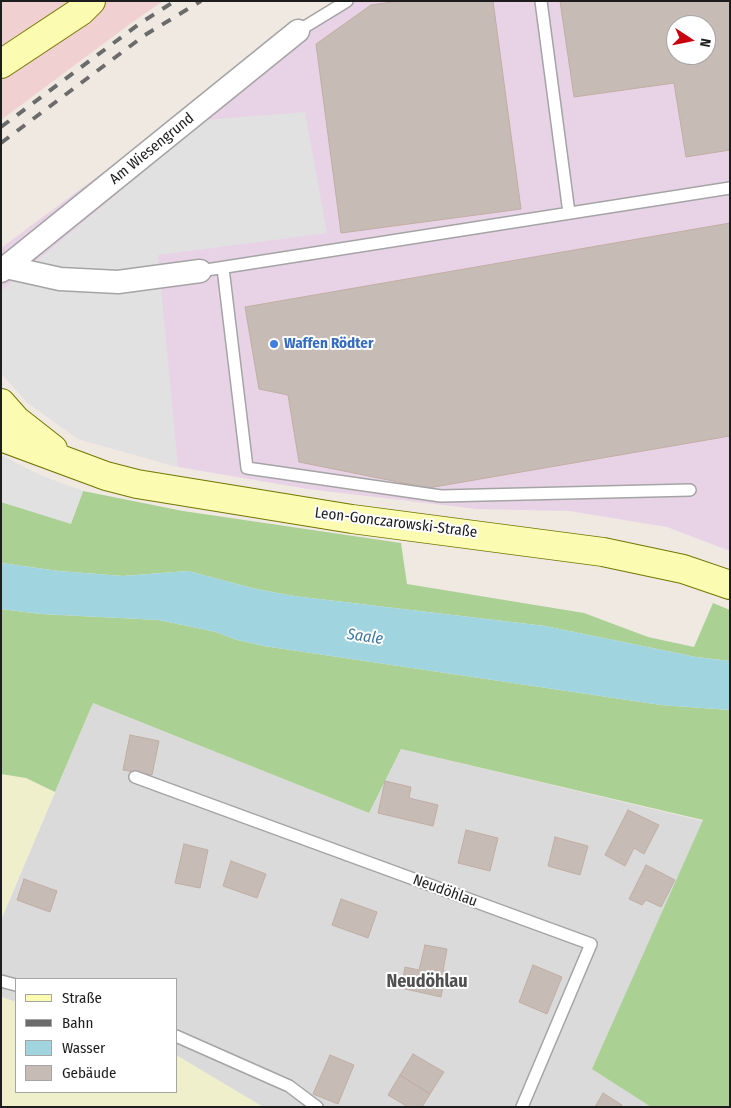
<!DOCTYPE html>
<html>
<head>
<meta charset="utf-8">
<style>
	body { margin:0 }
	#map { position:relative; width:731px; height:1108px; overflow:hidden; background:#efe9e2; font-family:"Fira Sans Condensed",sans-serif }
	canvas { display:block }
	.frame { position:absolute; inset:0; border:2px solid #1d1d1d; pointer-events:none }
	.legend { position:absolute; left:15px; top:978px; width:162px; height:115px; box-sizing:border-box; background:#fff; border:1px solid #a5a5a5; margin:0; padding:6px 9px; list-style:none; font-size:15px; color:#1d1d1d }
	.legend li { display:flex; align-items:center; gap:10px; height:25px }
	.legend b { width:25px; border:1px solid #a5a5a5 }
	.north { position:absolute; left:666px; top:15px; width:50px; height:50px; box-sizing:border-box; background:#fff; border:1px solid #a5a5a5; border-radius:50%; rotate:101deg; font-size:14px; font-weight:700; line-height:20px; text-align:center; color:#1d1d1d }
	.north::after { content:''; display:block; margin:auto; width:18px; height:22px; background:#c9000e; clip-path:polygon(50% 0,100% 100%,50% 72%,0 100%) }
</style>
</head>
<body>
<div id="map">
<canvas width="731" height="1108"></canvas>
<div class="frame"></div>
<ul class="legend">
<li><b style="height:6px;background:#fcfbb2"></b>Straße</li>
<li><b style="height:6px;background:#6b6b6b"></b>Bahn</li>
<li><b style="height:14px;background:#a0d5df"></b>Wasser</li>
<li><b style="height:14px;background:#c6bbb5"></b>Gebäude</li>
</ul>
<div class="north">N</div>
</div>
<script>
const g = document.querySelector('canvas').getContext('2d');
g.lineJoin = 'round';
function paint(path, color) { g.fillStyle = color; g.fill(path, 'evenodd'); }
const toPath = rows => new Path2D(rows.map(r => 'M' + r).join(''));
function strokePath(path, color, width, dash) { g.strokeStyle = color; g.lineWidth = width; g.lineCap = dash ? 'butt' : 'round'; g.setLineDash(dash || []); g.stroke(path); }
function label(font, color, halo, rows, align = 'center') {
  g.font = font + ' "Fira Sans Condensed",sans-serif'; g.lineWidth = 4; g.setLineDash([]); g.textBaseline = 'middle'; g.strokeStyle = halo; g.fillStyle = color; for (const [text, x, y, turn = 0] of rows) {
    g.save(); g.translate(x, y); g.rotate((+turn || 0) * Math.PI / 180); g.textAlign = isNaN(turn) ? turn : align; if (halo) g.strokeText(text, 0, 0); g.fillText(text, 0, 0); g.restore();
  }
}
paint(toPath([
	[93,703,369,813,401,749,703,821,593,1069,651,1107,263,1107,176,1055,176,979,16,979,16,1002,1,997,1,920]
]), '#dbdada');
paint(toPath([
	[1,1,163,1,130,24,1,120]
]), '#f1d0d1');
paint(toPath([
	[334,1,730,1,730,551,667,527,569,511,476,509,308,489,178,467,78,439,28,403,1,373,1,248],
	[676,25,706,25,706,55,676,55]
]), '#e8d3e6');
paint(toPath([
	[1,774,26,778,55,792,1,920],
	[1,997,16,1002,16,1092,176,1092,176,1055,263,1107,1,1107]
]), '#efefcc');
paint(toPath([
	[83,491,183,511,401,543,407,584,584,613,648,637,694,647,713,603,730,610,730,661,696,657,545,626,294,596,256,589,188,571,123,576,59,571,1,563,1,502,71,523],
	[1,609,41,614,159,620,216,632,237,640,264,646,661,705,730,710,730,1107,651,1107,592,1069,703,820,401,749,369,813,93,703,55,792,26,778,1,774]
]), '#aad094');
paint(toPath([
	[305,112,327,233,158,255,178,467,78,439,28,403,1,373,1,291,205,120],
	[1,455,40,475,83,491,71,524,1,502]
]), '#e1e1e1');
paint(toPath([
	[1,563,59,571,123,576,188,571,256,589,294,596,545,626,696,657,730,661,730,710,661,705,264,646,237,640,216,632,159,620,41,614,1,609]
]), '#a0d5df');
const building = toPath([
	[399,1,493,1,521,209,341,233,316,44,371,5,399,1],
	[560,1,730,1,730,150,686,157,674,83,574,97,560,1],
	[676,25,706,25,706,55,676,55,676,25],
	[730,223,730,436,428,488,299,462,288,395,259,389,245,307,730,223],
	[130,735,159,741,152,775,123,770,130,735],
	[385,781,411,787,409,798,438,805,433,826,378,813,385,781],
	[628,810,659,825,644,854,634,848,625,866,605,855,628,810],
	[466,830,498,838,490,871,458,863,466,830],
	[555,837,588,846,580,875,548,866,555,837],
	[184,844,208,850,200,888,175,883,184,844],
	[231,861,266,874,257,898,223,886,231,861],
	[646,865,675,880,661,907,646,900,642,905,629,899,646,865],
	[24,879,57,891,50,912,17,900,24,879],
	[341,899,377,912,368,938,332,925,341,899],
	[425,945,447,949,443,971,446,971,441,997,401,988,405,967,419,970,425,945],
	[533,965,562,977,547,1014,519,1002,533,965],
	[413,1054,444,1072,430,1094,400,1075,413,1054],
	[330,1055,354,1065,338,1104,313,1094,330,1055],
	[400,1075,430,1094,422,1107,408,1107,388,1095,400,1075],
	[603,1093,622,1105,621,1107,595,1107,603,1093]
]);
paint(building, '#c6bbb5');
strokePath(building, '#c1aea3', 1);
const lane = toPath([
	[541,1,569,213],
	[298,31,347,1],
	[223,268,247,468,441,496,690,490],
	[200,271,730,188],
	[135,777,591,944,522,1107],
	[1,981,16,985],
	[176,1036,289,1086,317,1107]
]);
const street = toPath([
	[6,267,60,279,118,282,200,271],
	[1,271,298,31]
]);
const secondary = toPath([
	[1,64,81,11,91,1],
	[1,403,16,420,53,449],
	[1,437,106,476,137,484,352,519,603,552,683,569,730,585]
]);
strokePath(lane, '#a4a4a4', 14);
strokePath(street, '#a4a4a4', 25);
strokePath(secondary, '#737700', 30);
strokePath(lane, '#fff', 11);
strokePath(street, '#fff', 22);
strokePath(secondary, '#fcfbb2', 28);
strokePath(toPath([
	[1,127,139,24,175,1],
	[1,143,145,35,201,1]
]), '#6b6b6b', 4, [10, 10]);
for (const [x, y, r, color] of [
	[274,344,5,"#3f7fe0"]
]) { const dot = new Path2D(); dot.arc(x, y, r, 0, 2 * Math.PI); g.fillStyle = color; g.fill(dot); strokePath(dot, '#fff', 2); }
label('15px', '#1d1d1d', '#fff', [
	["Am Wiesengrund",152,149,-39],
	["Leon-Gonczarowski-Straße",396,523,7],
	["Neudöhlau",445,891,20]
]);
label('bold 15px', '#366cbe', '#fff', [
	["Waffen Rödter",284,344]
], 'left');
label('italic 16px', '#4077a0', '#fff', [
	["Saale",365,637,8]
]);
label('bold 18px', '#505050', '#fff', [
	["Neudöhlau",427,982]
]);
</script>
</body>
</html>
